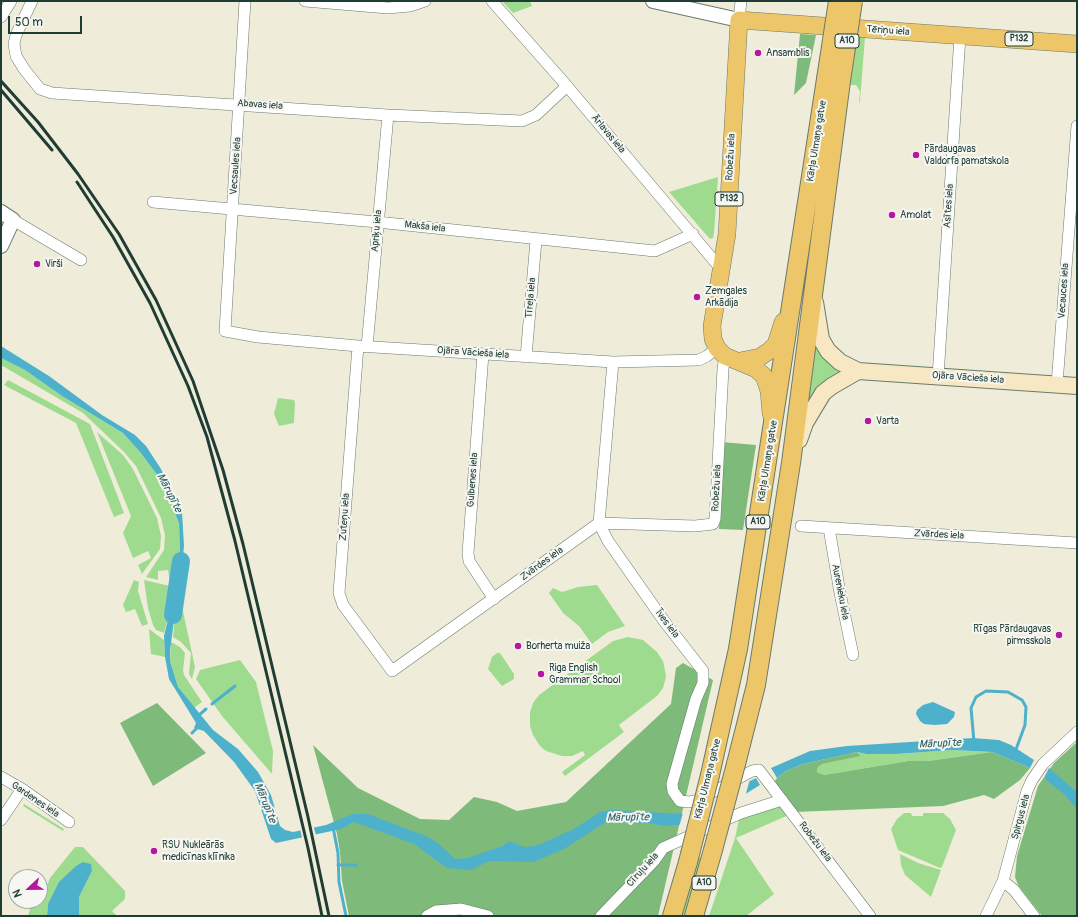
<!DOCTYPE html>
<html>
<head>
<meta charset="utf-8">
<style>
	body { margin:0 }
	#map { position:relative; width:1078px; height:917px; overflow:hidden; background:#f0ecda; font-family:Pangolin,sans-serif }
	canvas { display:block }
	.frame { position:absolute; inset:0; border:2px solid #1f3d34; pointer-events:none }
	.north { position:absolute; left:8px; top:869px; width:40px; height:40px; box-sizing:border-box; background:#f6f6f2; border:1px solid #a0aca6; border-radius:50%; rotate:248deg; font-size:11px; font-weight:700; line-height:16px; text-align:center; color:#1f3d34 }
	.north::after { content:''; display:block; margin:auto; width:14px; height:18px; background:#b5179e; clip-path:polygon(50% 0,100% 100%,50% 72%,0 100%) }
	.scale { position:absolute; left:8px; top:16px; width:74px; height:18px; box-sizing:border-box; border:2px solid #1f3d34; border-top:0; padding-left:5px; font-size:12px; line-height:14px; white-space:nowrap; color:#1f3d34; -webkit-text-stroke:3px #f6f6f2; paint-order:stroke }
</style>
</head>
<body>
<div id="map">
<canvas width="1078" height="917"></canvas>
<div class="frame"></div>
<div class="north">N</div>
<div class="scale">50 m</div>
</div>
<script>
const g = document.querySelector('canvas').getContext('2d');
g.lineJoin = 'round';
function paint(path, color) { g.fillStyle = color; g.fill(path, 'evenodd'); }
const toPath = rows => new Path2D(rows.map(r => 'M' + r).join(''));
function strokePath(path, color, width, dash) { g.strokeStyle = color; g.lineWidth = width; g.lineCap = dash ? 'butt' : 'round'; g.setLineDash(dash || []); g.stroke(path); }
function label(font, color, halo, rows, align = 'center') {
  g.font = font + ' Pangolin,sans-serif'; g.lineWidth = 4; g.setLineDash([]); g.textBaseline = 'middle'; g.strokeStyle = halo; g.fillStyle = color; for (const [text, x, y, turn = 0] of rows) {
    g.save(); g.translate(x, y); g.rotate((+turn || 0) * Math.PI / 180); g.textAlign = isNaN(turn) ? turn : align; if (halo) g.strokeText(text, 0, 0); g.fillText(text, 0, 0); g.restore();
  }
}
paint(toPath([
	[502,1,530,1,532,6,513,13],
	[857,37,865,37,860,101,859,104,860,91,856,85,849,85],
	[718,177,714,233,713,238,710,239,669,192],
	[815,342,843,372,805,406],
	[1,358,25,370,62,396,123,433,140,452,161,480,179,523,180,551,174,583,170,583,168,570,158,571,158,580,146,577,164,550,165,535,161,518,136,466,123,451,83,413,1,365],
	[8,380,90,424,124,513,114,517,76,423,4,385],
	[278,398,294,400,295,403,294,423,279,426,274,414],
	[97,432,123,455,133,469,157,518,161,536,160,549,142,574,138,565,151,558,148,551,133,558,123,533,131,516],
	[134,580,139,582,138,591,148,624,142,626,135,609,126,612,123,605],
	[144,580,174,587,175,591,164,633,156,630,153,625,148,608],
	[597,585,625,626,608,632,592,644,579,626,563,613,549,593,553,588,562,592,578,587],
	[180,590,181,602,195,667,192,679,189,674,191,653,181,642,173,637,177,597],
	[149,629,164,640,165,657,151,654],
	[628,637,643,640,657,652,663,661,665,670,666,677,663,688,657,696,619,725,624,732,565,776,562,772,585,755,583,751,572,756,562,756,546,751,540,746,533,735,530,726,530,712,533,703,539,695,613,641],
	[171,642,180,647,185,653,183,670,184,675,202,702,194,708,178,687,170,661],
	[497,653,500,653,514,674,514,679,502,686,488,669,492,657],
	[240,660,256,682,273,751,272,774,222,716,196,679,200,670],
	[953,750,992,752,928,761,908,761,824,775,817,772,817,768,821,764,861,756,857,752,866,754,896,754],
	[24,804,64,829,63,831,23,806],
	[778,806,791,814,736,838,774,894,746,916,709,916,735,838,740,815],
	[904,813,911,813,912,816,923,816,923,813,943,813,950,819,956,830,942,867,940,868,898,850,891,829,897,819],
	[75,847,83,847,125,891,125,899,112,911,117,916,79,916,79,897,92,871,48,904,47,916,28,916,31,906,38,907,50,878],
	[900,854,918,863,941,870,931,897,905,875,901,865],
	[704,856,687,916,680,916,696,859]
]), '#9edb8f');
paint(toPath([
	[800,34,816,35,806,83,794,95],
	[721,442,756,445,743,530,719,529],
	[683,663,713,680,658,916,349,916,342,881,340,852,337,834,313,745,358,788,420,819,449,820,474,797,497,802,517,811,566,802,671,704,676,668],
	[157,703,206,753,153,786,120,723],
	[1077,742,1077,916,1042,916,1018,885,1015,877,1017,856,1038,786,1054,763],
	[857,752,861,756,822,764,817,768,817,772,824,775,908,761,928,761,992,752,1030,768,1020,780,994,799,984,795,943,806,795,812,773,784,777,778,786,771,803,764]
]), '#7ebb7a');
paint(toPath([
	[1,346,49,376,102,415,135,435,146,446,161,469,182,512,184,546,180,585,174,583,180,551,179,523,161,480,140,452,123,433,62,396,25,370,1,358],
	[180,590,177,598,170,651,170,661,178,687,213,730,238,749,258,772,271,795,280,826,285,830,293,832,326,825,353,814,368,814,426,836,439,844,455,859,468,858,502,846,510,841,524,847,536,846,574,829,600,812,611,810,684,814,756,778,760,785,739,798,679,825,665,826,647,823,606,822,564,849,534,862,489,861,471,870,447,868,414,844,354,822,341,829,276,843,271,839,255,791,234,762,204,731,194,728,196,723,169,679,165,657,164,636,175,591],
	[933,702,955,712,954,717,947,724,935,725,924,724,920,721,916,714,917,710,923,705],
	[973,738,999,740,1011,745,1034,760,1030,768,992,752,953,750,896,754,866,754,857,752,803,764,786,771,777,778,771,768,810,751,847,746],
	[1049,768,1077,792,1077,809,1064,794,1046,780,1045,776],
	[83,862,91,864,92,871,79,897,79,916,47,916,48,904,59,882,76,866]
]), '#4db1cc');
paint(toPath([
	[750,779,745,797,692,823,679,827,683,813,699,809,721,794],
	[313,825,316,835,302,838,300,828]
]), '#f0ecda');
strokePath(toPath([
	[212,704,235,686],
	[198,716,206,709],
	[192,733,198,727],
	[974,742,971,708,976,697,986,691,1008,692,1022,700,1026,707,1025,725,1015,752],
	[333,827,338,853,339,882,346,916],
	[338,865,356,865]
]), '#4db1cc', 3);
strokePath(toPath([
	[173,615,181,561]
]), '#4db1cc', 18);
const minor = toPath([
	[32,1,16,35,14,44,16,56,24,69,40,89,52,93,388,115,522,121,536,115,567,86],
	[245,1,225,331,258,337,358,346,613,362,699,360,707,356,717,348],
	[305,1,388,8,410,6,425,1],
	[492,1,567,86,721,269],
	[1,17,11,1],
	[739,20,741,1],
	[153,202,377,222,655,251,693,234],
	[13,220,81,260],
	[358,346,339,593,343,605,392,671,599,523,695,526,713,524,715,519,723,369,725,356],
	[367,347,388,115],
	[483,354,468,553,469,561,494,599],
	[526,357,536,240],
	[613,362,599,523,608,541,664,621,703,671,703,683,696,699,672,784,673,791,680,801,689,802,698,800,752,771,759,770,870,916],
	[938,377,960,36],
	[1057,384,1077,126],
	[801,526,1077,543],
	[829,528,840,593,853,655],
	[1,777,22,789,69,822],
	[1,820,22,789],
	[1003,881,1014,890,1034,916],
	[427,916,436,911,461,909,488,916],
	[601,916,654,861,663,848,741,813,782,800],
	[986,916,1003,881,1027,791,1032,780,1043,764,1077,732]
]);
const tertiary = toPath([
	[653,1,739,20],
	[1,212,13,220,1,246]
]);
const secondary = toPath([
	[815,302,821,339,828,351,840,362,858,371,1077,386],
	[799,440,805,423,823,393,832,386,858,371]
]);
const primary = toPath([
	[740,361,760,357,769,351,776,344,783,322],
	[771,414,769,391,764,376,756,369,725,356,717,348,713,339,712,326,727,234,739,20,1077,44]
]);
const trunk = toPath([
	[736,764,756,685,791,463,841,81],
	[710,775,738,649,826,79],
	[672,916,688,862],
	[694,916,713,850]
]);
strokePath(minor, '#687a6e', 12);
strokePath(tertiary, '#687a6e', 16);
strokePath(secondary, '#687a6e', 18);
strokePath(primary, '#687a6e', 18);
strokePath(trunk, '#687a6e', 20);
strokePath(minor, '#fff', 11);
strokePath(tertiary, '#fff', 14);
strokePath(secondary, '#f7e8c3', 16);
strokePath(primary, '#ecc669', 17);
strokePath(trunk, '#ecc669', 18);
strokePath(toPath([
	[1,81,38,122,78,174,119,234,156,300,193,381,223,470,243,544,308,817,329,916],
	[1,90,52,150],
	[77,182,113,237,150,303,188,386,207,437,235,541,308,848,322,916]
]), '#1f3d34', 3);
const trunkBridge = toPath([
	[826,79,838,1],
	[841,81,853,1],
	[713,850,736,764],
	[688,862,710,775]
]);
strokePath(trunkBridge, '#687a6e', 20, []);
strokePath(trunkBridge, '#ecc669', 18);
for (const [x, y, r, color] of [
	[758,53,4,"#b5179e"],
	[916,155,4,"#b5179e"],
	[892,215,4,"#b5179e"],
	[37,264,4,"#b5179e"],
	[697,297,4,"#b5179e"],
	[868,421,4,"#b5179e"],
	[1059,635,4,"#b5179e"],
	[518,646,4,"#b5179e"],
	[541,674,4,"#b5179e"],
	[154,851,4,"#b5179e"]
]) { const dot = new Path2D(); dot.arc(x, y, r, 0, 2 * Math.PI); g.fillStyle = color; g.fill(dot); strokePath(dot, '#f6f6f2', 1.5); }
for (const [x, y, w] of [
	[1019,39,28],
	[847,41,24],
	[729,199,28],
	[758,522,24],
	[704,883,24]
]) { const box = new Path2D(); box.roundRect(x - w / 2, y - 7, w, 14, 3); g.fillStyle = '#f6f6f2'; g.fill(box); strokePath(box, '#1f3d34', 1); }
label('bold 9px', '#1f3d34', null, [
	["P132",1019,39],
	["A10",847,41],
	["P132",729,199],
	["A10",758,522],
	["A10",704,883]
]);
label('10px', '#1f3d34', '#f6f6f2', [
	["Tēriņu iela",888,31,4],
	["Abavas iela",260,105,4],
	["Ārlavas iela",608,134,50],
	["Kārļa Ulmaņa gatve",817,141,-81],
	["Robežu iela",731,157,-87],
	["Vecsaules iela",236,166,-86],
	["Asītes iela",949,206,-86],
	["Makša iela",425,227,6],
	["Apriķu iela",377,231,-85],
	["Vecauces iela",1064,291,-86],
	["Tīreļa iela",531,298,-85],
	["Ojāra Vācieša iela",473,353,4],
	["Ojāra Vācieša iela",968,378,4],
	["Kārļa Ulmaņa gatve",768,461,-81],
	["Gulbenes iela",473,480,-86],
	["Robežu iela",717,488,-87],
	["Zuteņu iela",345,517,-86],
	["Zvārdes iela",939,535,3],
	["Zvārdes iela",542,564,-36],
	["Aurenieku iela",840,592,79],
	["Īves iela",667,624,53],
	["Kārļa Ulmaņa gatve",708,779,-76],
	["Gardenes iela",35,800,34],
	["Spirgus iela",1021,817,-75],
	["Robežu iela",815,842,53],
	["Cīruļu iela",643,870,-48]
]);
label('10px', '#1f3d34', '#f6f6f2', [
	["Ansamblis",766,53],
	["Pārdaugavas",924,149],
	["Valdorfa pamatskola",924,161],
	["Amolat",900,215],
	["Virši",45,264],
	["Zemgales",705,291],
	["Arkādija",705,303],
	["Varta",876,421],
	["Rīgas Pārdaugavas",1051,629,"right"],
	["pirmsskola",1051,641,"right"],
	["Borherta muiža",526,646],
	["Riga English",549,668],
	["Grammar School",549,680],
	["RSU Nukleārās",162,845],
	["medicīnas klīnika",162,857]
], 'left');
label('italic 11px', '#2d6062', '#f6f6f2', [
	["Mārupīte",169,493,63],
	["Mārupīte",940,744,-3],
	["Mārupīte",265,803,68],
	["Mārupīte",628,818,-1]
]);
</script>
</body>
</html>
